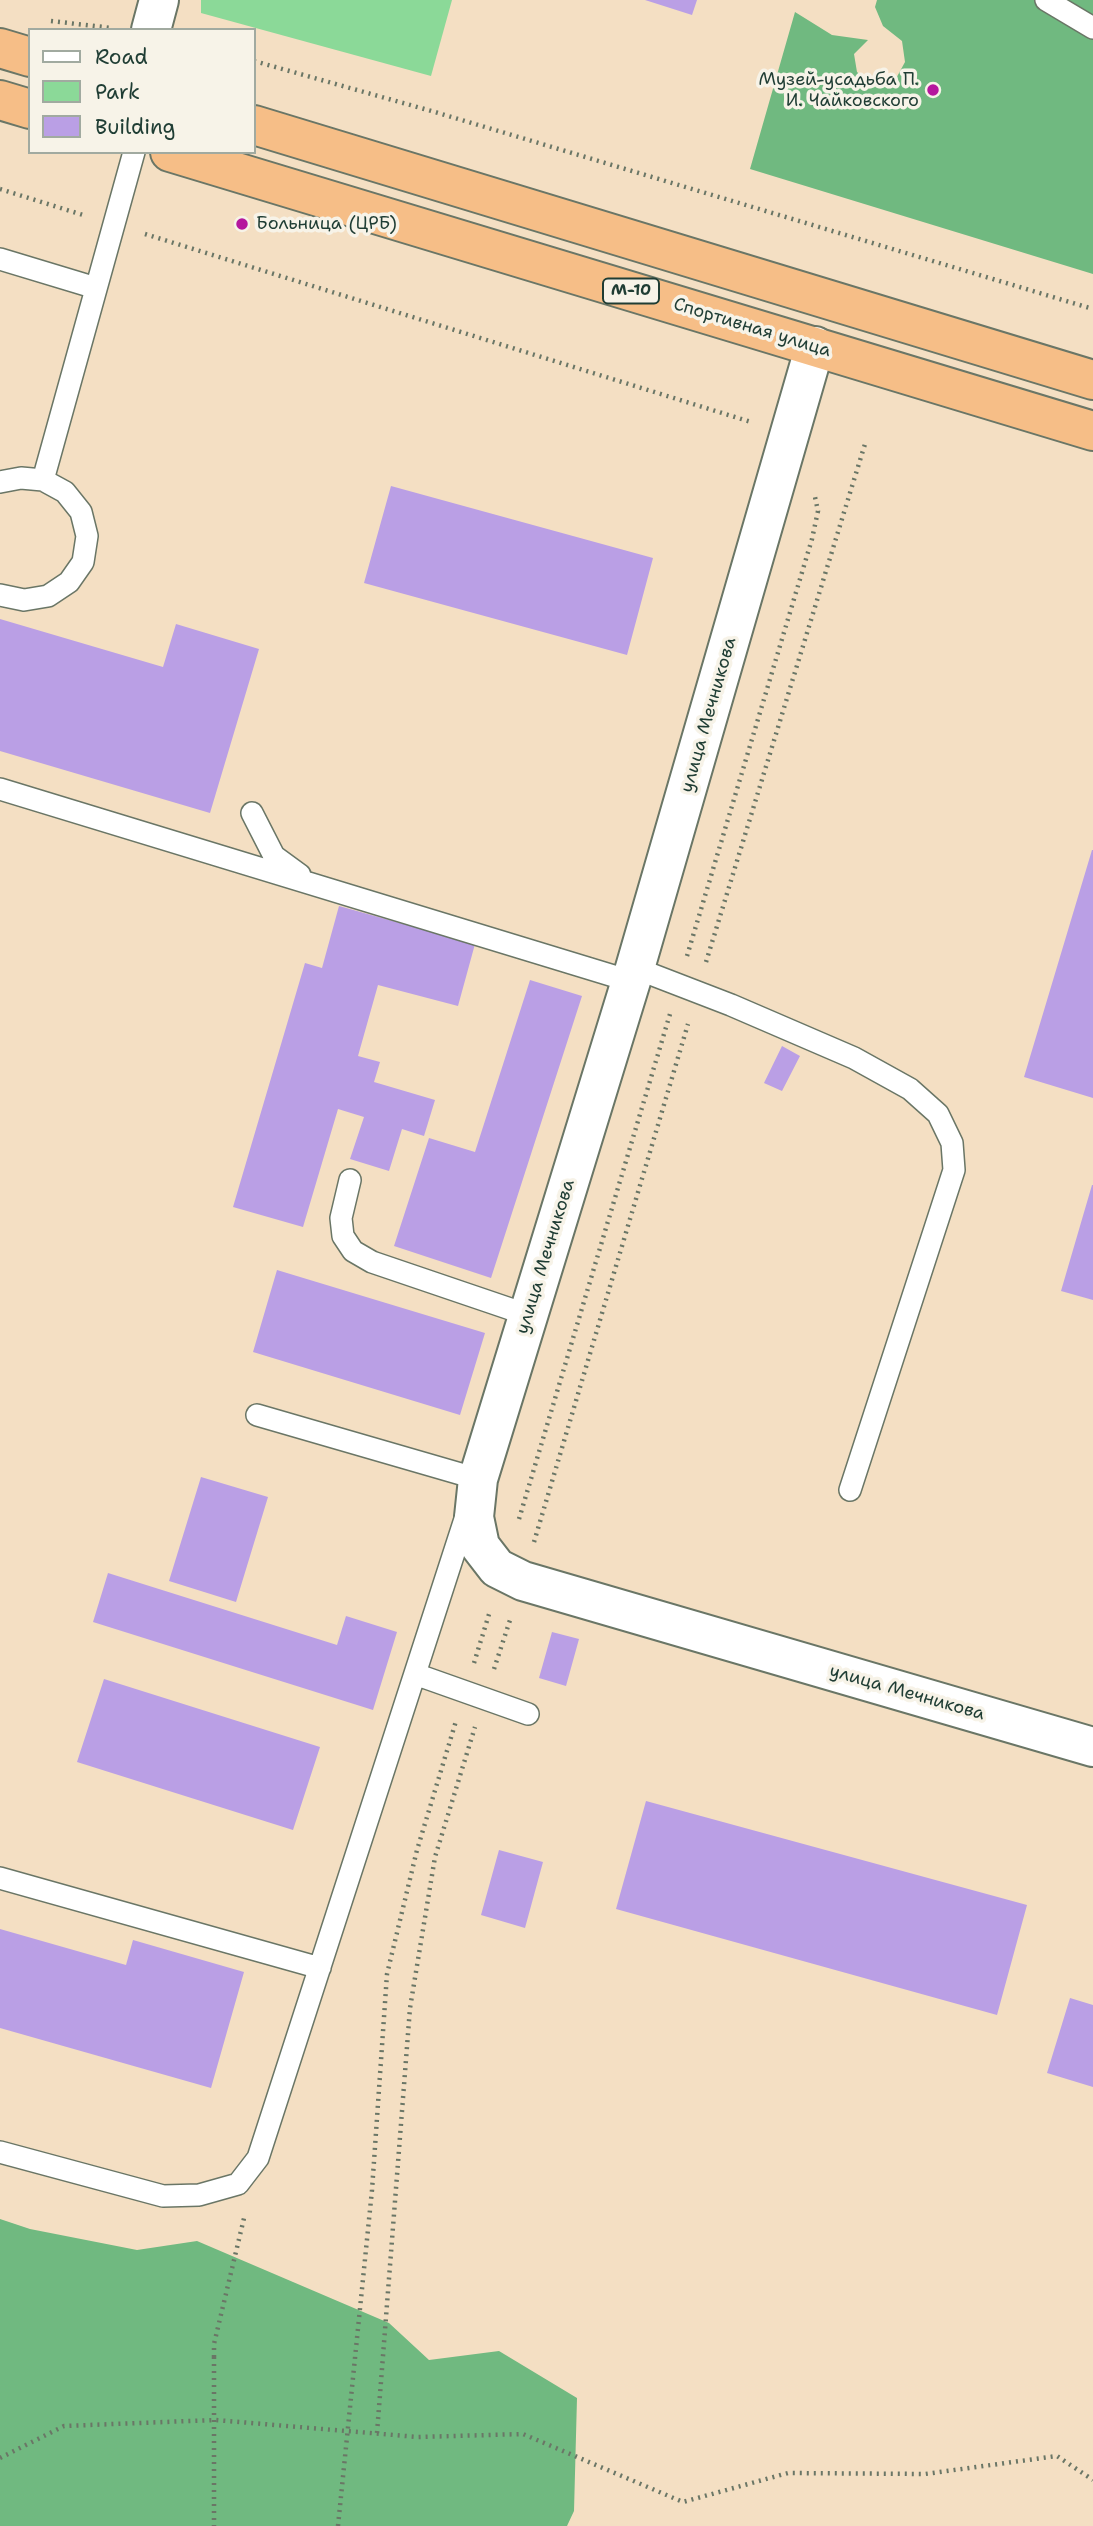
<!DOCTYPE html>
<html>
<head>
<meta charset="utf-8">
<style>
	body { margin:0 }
	#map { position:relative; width:1093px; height:2526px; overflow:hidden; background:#f4dfc3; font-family:"Shantell Sans",sans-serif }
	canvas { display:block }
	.legend { position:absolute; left:28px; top:28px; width:228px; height:126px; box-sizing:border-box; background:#f7f3e8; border:2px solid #a1aaa0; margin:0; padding:9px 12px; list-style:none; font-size:21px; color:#1f3d34 }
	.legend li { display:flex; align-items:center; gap:14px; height:35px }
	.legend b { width:35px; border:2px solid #a1aaa0 }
</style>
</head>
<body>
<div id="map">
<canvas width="1093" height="2526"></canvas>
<ul class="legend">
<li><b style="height:9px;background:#fff"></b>Road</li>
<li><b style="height:19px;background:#8bd998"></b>Park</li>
<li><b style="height:19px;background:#ba9fe5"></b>Building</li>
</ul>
</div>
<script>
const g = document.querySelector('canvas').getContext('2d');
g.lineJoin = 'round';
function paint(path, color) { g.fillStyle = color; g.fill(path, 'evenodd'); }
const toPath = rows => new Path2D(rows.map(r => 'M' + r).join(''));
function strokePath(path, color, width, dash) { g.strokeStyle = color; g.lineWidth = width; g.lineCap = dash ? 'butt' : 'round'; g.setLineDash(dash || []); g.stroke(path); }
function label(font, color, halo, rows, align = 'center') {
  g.font = font + ' "Shantell Sans",sans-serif'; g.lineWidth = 7; g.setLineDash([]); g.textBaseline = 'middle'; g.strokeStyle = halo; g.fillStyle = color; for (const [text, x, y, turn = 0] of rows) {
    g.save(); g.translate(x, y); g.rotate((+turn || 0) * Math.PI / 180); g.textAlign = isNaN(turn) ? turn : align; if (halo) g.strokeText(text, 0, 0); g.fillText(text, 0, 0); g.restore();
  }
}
paint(toPath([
	[201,0,452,0,431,76,201,13]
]), '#8bd998');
paint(toPath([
	[877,0,1093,0,1093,274,750,169,795,12,832,35,868,40,854,54,857,72,873,85,893,84,905,62,902,41,883,26,875,7],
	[0,2219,30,2229,137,2250,197,2241,389,2323,429,2360,499,2351,577,2398,574,2511,567,2526,0,2526]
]), '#70b980');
paint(toPath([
	[645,0,697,0,692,15],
	[391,486,653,558,627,655,364,583],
	[0,619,163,667,176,624,259,649,210,813,0,751],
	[1092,850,1093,850,1093,1098,1024,1077],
	[339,906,475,944,458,1006,378,985,358,1056,380,1062,374,1082,435,1100,424,1136,402,1129,389,1171,350,1159,364,1117,338,1109,303,1227,233,1207,305,963,322,968],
	[530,980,582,996,491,1278,394,1246,429,1138,475,1152],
	[782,1046,800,1056,782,1091,764,1083],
	[1092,1185,1093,1185,1093,1300,1061,1291],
	[277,1270,485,1333,460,1415,253,1352],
	[201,1477,268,1497,236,1602,169,1581],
	[108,1573,337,1645,346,1616,397,1632,373,1710,93,1622],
	[552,1632,579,1639,566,1686,539,1678],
	[104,1679,320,1747,293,1830,77,1762],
	[646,1801,1027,1905,997,2015,616,1909],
	[499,1850,543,1862,525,1928,481,1915],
	[0,1929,126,1965,133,1940,244,1972,211,2088,0,2028],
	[1070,1998,1093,2005,1093,2087,1047,2073]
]), '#ba9fe5');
const lane = toPath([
	[1046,0,1093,28],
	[0,259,96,288],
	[43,480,134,152],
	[0,482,21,478,43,480,65,492,81,512,87,536,83,562,69,582,48,596,24,600,0,595],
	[0,789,630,981],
	[252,813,274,856,300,875],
	[635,968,731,1005,854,1058,910,1089,938,1114,952,1143,954,1170,850,1490],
	[350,1180,341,1218,343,1236,353,1251,372,1262,528,1315],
	[415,1674,528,1714],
	[0,1878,320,1968],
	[0,2152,163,2196,199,2195,238,2184,258,2158,478,1479,257,1415]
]);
const street = toPath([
	[151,30,159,0],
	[815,346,635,968,478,1479,474,1517,480,1546,497,1568,523,1581,1093,1747]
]);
const highway = toPath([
	[0,48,30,57],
	[0,100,30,109],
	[254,125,1093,380],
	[170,152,1093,431]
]);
strokePath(lane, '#6a7666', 24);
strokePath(street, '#6a7666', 42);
strokePath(highway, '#6a7666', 42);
strokePath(toPath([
	[51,21,112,28],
	[254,61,435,112,1093,309],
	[0,189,83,215],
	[145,234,751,422],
	[687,956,812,539,818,511,815,497],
	[706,962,865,444],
	[519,1519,670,1014],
	[534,1542,688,1024],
	[474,1663,490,1611],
	[494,1669,511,1617],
	[214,2357,214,2344,245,2214],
	[377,2433,410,2008,435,1857,475,1727],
	[0,2458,64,2426,215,2420,418,2437,523,2434,683,2502,788,2473,925,2474,1057,2456,1093,2480],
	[338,2526,372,2190,387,1974,417,1850,456,1721]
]), '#6a7666', 4.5, [2, 5]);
strokePath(lane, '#fff', 21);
strokePath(street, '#fff', 38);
strokePath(highway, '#f6be87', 38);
strokePath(toPath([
	[214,2357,214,2526]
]), '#6a7666', 4.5, [2, 5]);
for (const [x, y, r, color] of [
	[933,90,7,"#b5179e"],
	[242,224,7,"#b5179e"]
]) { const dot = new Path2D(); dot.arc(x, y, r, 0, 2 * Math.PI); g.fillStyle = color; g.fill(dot); strokePath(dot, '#f7f3e8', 2.5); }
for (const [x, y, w] of [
	[631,291,56]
]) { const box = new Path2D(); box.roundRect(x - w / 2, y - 12.5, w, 25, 5); g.fillStyle = '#f7f3e8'; g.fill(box); strokePath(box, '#1f3d34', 2); }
label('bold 16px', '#1f3d34', null, [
	["М-10",631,291]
]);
label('18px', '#1f3d34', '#f7f3e8', [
	["Музей-усадьба П.",919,80],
	["И. Чайковского",919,101],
	["Больница (ЦРБ)",256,224,"left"]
], 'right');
label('18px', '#1f3d34', '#f7f3e8', [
	["Спортивная улица",752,328,17],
	["улица Мечникова",709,715,-74],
	["улица Мечникова",546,1257,-73],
	["улица Мечникова",907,1693,16]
]);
</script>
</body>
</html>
